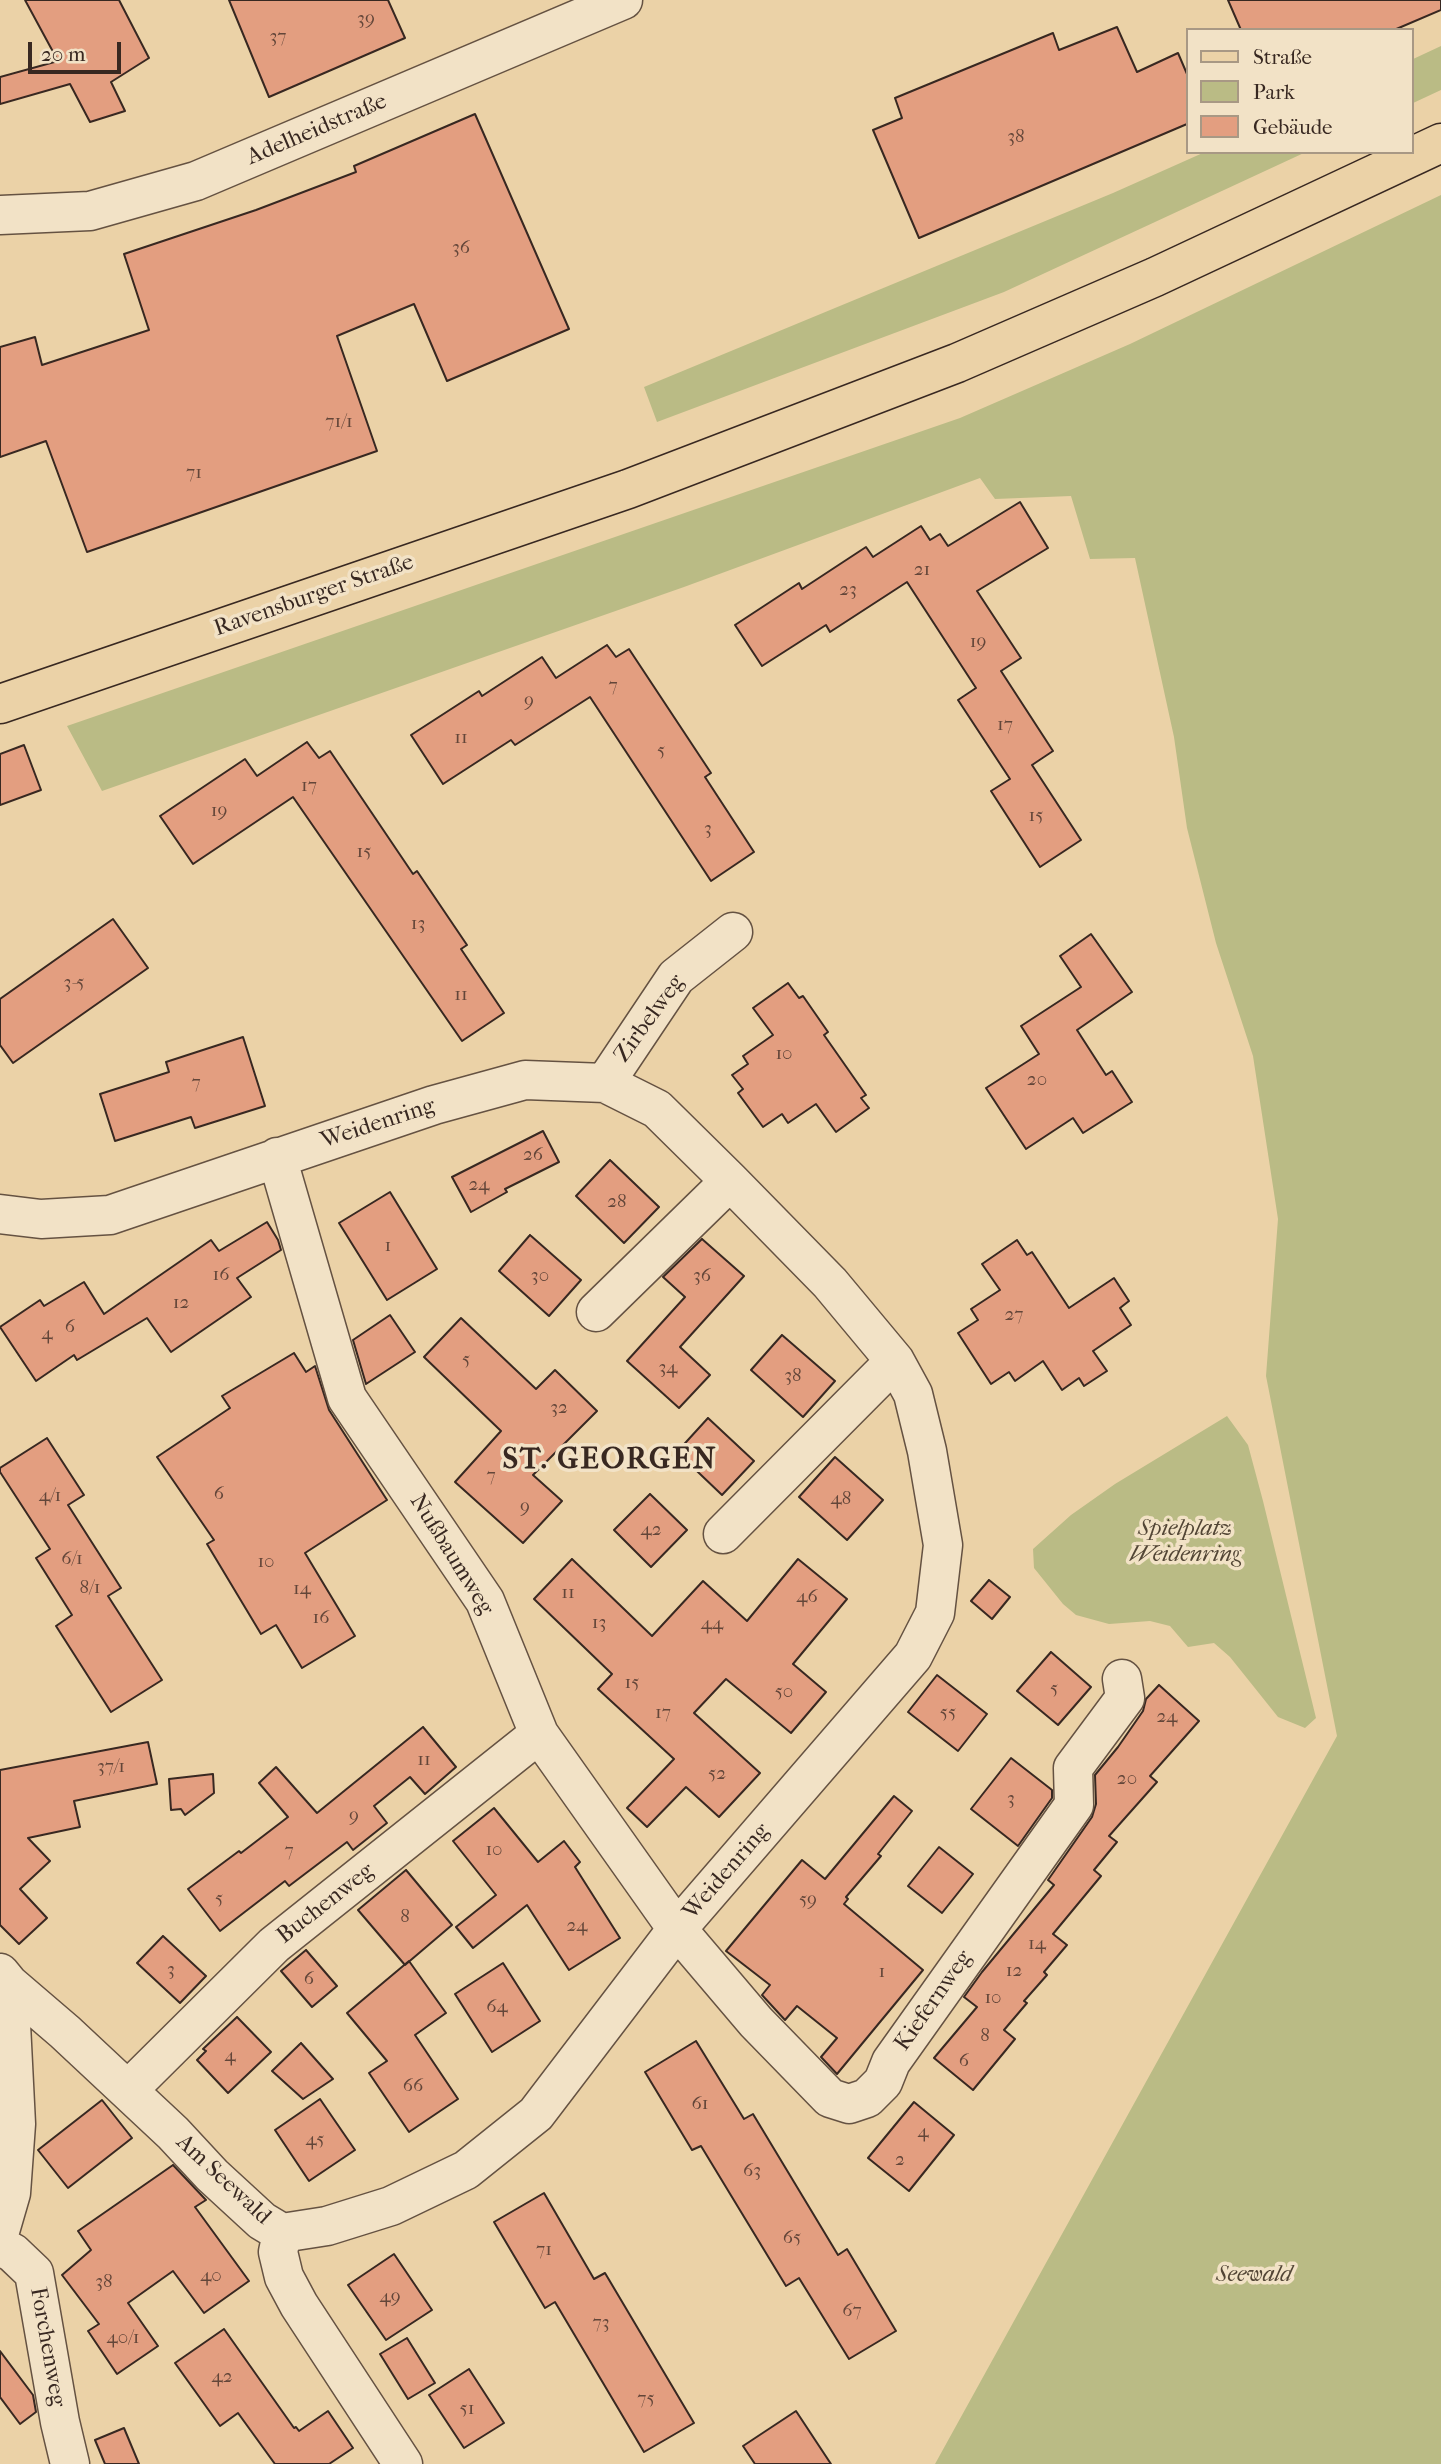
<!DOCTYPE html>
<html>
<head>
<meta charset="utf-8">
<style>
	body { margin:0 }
	#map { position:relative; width:1441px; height:2464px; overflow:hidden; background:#ebd2a7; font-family:"IM FELL French Canon",serif }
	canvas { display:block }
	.legend { position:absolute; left:1186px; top:28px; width:228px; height:126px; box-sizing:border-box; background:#f2e2c6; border:2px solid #a89884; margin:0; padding:9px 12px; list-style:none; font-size:21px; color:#382821 }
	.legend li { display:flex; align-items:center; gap:14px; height:35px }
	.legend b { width:35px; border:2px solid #a89884 }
	.scale { position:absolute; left:28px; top:42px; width:93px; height:32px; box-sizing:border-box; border:4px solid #382821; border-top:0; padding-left:9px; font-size:21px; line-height:24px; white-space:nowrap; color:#382821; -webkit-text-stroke:5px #f2e2c6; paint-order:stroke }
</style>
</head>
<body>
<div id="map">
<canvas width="1441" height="2464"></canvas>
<ul class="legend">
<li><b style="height:9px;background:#ebd2a7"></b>Straße</li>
<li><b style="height:19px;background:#babb85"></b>Park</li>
<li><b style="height:19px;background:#e39e80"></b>Gebäude</li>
</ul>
<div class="scale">20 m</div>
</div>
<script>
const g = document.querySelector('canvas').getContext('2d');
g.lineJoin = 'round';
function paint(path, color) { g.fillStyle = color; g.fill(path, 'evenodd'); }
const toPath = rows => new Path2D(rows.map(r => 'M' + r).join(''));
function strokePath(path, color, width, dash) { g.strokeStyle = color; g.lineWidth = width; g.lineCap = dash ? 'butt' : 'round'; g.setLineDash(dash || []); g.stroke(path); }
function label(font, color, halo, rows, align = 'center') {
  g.font = font + ' "IM FELL French Canon",serif'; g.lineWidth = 7; g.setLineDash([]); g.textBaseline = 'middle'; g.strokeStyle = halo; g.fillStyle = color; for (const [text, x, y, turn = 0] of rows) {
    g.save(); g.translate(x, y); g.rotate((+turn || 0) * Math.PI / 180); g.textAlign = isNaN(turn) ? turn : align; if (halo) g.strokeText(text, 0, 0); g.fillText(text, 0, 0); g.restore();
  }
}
paint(toPath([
	[1441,46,1441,90,1411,104,1411,60],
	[1205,152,1306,152,1004,292,657,422,644,387,1113,193],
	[1441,195,1441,2464,935,2464,1337,1736,1266,1376,1278,1219,1253,1056,1216,943,1187,828,1174,737,1135,558,1090,559,1071,496,995,499,980,478,684,587,102,791,67,726,960,418,1130,344],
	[1227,1416,1248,1445,1263,1501,1316,1718,1305,1728,1278,1717,1230,1657,1214,1643,1188,1647,1170,1626,1150,1621,1109,1624,1076,1615,1063,1604,1034,1568,1033,1549,1071,1515,1115,1484]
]), '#babb85');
const building = toPath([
	[25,0,119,0,149,58,111,82,125,111,90,122,70,84,0,104,0,77,58,61,25,0],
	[229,0,388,0,405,38,269,97,229,0],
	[1228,0,1441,0,1441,10,1394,30,1241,30,1228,0],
	[1117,27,1137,72,1178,53,1187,74,1187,124,919,238,873,130,902,118,895,98,1053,33,1059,50,1117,27],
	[475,114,569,329,447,381,414,304,337,336,377,451,87,552,46,441,0,457,0,347,35,337,42,365,149,330,124,254,256,210,356,172,354,166,475,114],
	[1020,502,1048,548,977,591,1021,658,1001,671,1053,751,1032,765,1081,840,1040,867,991,791,1010,779,958,700,976,688,907,582,830,632,826,625,762,666,735,625,799,583,802,589,866,547,873,557,921,526,930,540,940,534,948,546,1020,502],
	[607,645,616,657,629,649,711,773,705,777,754,852,711,881,590,697,515,745,511,740,443,784,411,735,479,691,482,696,542,657,556,678,607,645],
	[307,742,319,758,330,751,413,874,417,871,467,945,461,949,504,1013,462,1041,293,797,193,864,160,816,245,759,257,776,307,742],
	[24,745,41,790,0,805,0,754,24,745],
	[113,919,148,968,13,1063,0,1045,0,999,113,919],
	[1091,934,1132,992,1077,1030,1106,1075,1112,1071,1132,1102,1083,1133,1073,1118,1026,1149,986,1088,1039,1054,1021,1026,1081,987,1060,956,1091,934],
	[788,983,799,998,803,996,828,1032,824,1035,866,1095,861,1098,869,1108,836,1132,816,1104,788,1123,782,1114,763,1127,738,1093,743,1089,732,1075,748,1064,743,1056,773,1035,753,1008,788,983],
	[243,1037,265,1106,195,1128,191,1117,115,1141,100,1094,169,1072,166,1062,243,1037],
	[543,1131,559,1162,505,1189,507,1192,471,1212,452,1177,543,1131],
	[610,1160,659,1207,624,1243,576,1196,610,1160],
	[390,1192,437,1269,387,1300,339,1223,390,1192],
	[267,1222,278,1240,281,1250,237,1278,251,1297,171,1352,147,1318,77,1360,74,1355,36,1381,0,1327,40,1300,44,1306,84,1282,104,1314,211,1240,219,1251,267,1222],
	[530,1235,581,1280,549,1316,499,1271,530,1235],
	[702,1239,744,1276,680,1347,710,1375,679,1408,627,1361,685,1297,663,1277,702,1239],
	[1017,1240,1027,1255,1032,1252,1069,1308,1114,1278,1129,1301,1120,1308,1131,1325,1093,1351,1107,1371,1084,1386,1079,1378,1062,1390,1043,1361,1015,1381,1009,1372,991,1384,958,1333,978,1320,971,1309,1000,1290,982,1264,1017,1240],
	[390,1315,415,1352,366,1384,353,1340,390,1315],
	[461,1318,536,1389,555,1370,597,1411,533,1475,562,1501,523,1543,455,1482,501,1431,424,1357,461,1318],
	[782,1335,835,1381,803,1417,751,1370,782,1335],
	[294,1353,306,1372,315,1366,329,1410,387,1500,305,1553,355,1636,302,1668,276,1625,261,1634,207,1544,214,1540,157,1457,230,1408,222,1396,294,1353],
	[708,1418,754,1461,722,1495,677,1452,708,1418],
	[47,1438,84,1495,68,1505,121,1588,108,1596,162,1680,111,1712,56,1626,72,1615,36,1558,50,1549,0,1472,0,1468,47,1438],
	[835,1457,883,1500,847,1540,799,1497,835,1457],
	[650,1494,687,1530,651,1567,614,1530,650,1494],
	[572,1559,652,1636,703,1581,747,1621,798,1559,847,1599,793,1664,826,1692,791,1733,726,1679,694,1713,760,1773,719,1817,686,1787,647,1827,627,1808,674,1759,598,1689,612,1674,534,1599,572,1559],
	[989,1580,1010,1597,992,1619,971,1601,989,1580],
	[1051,1652,1091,1687,1058,1725,1017,1691,1051,1652],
	[937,1675,987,1714,958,1751,908,1712,937,1675],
	[1159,1685,1199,1721,1150,1776,1157,1782,1109,1836,1117,1842,1094,1870,1101,1876,1053,1934,1067,1945,1044,1972,1047,1975,1024,2001,1027,2003,1004,2030,1015,2039,973,2090,934,2058,977,2007,964,1997,982,1972,1054,1885,1048,1880,1092,1817,1096,1804,1095,1775,1118,1747,1143,1711,1146,1699,1159,1685],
	[423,1727,456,1767,425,1794,410,1777,374,1806,387,1823,353,1850,347,1842,289,1886,285,1881,220,1931,188,1889,239,1851,241,1853,288,1817,259,1783,276,1767,317,1813,423,1727],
	[148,1742,157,1784,74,1801,80,1827,28,1838,50,1861,20,1889,47,1918,19,1944,0,1925,0,1770,148,1742],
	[1011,1758,1052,1790,1052,1798,1018,1846,971,1809,1011,1758],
	[213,1774,214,1793,185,1815,181,1809,171,1810,169,1779,213,1774],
	[894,1796,912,1811,878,1854,881,1856,846,1897,848,1899,844,1904,923,1970,837,2074,821,2057,837,2038,797,2006,785,2020,762,1995,770,1985,726,1951,802,1860,825,1879,894,1796],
	[494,1808,538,1862,564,1841,580,1862,575,1867,620,1938,569,1970,527,1905,473,1948,456,1927,496,1895,453,1841,494,1808],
	[939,1847,973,1874,942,1913,908,1886,939,1847],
	[406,1870,452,1925,405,1965,358,1910,406,1870],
	[163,1936,206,1976,180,2003,137,1963,163,1936],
	[306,1950,337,1986,312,2007,281,1971,306,1950],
	[409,1961,446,2013,415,2035,458,2099,409,2132,369,2073,387,2061,347,2013,409,1961],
	[503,1963,540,2021,492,2052,455,1994,503,1963],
	[237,2017,271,2052,228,2093,197,2060,206,2051,203,2049,237,2017],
	[696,2041,744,2119,753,2114,838,2255,847,2249,896,2331,849,2359,799,2278,786,2286,701,2146,692,2150,645,2072,696,2041],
	[301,2043,333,2079,303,2099,272,2071,301,2043],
	[320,2099,355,2150,309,2181,275,2130,320,2099],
	[102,2100,132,2138,68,2188,38,2150,102,2100],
	[914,2102,954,2135,909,2191,868,2158,914,2102],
	[173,2165,206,2200,195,2207,249,2281,204,2313,173,2271,128,2303,158,2346,117,2374,88,2331,99,2324,62,2275,91,2250,78,2231,173,2165],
	[544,2193,594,2279,605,2273,694,2423,644,2452,555,2302,545,2308,494,2222,544,2193],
	[394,2254,432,2310,386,2340,348,2285,394,2254],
	[224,2329,294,2428,296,2427,299,2431,328,2411,353,2448,329,2464,275,2464,238,2413,220,2426,175,2363,224,2329],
	[407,2338,435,2383,408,2399,380,2354,407,2338],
	[0,2351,33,2395,36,2412,20,2424,0,2397,0,2351],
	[469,2369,504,2423,464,2448,429,2395,469,2369],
	[796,2411,831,2464,755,2464,743,2446,796,2411],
	[124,2428,139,2464,105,2464,95,2440,124,2428]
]);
paint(building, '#e39e80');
strokePath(building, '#382821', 2);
const minor = toPath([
	[0,215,90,211,196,181,623,0],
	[605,1083,676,977,733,932],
	[277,1157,347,1398,485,1601,539,1734,677,1929,756,2022,830,2098,849,2104,867,2098,883,2082,891,2062,1074,1805,1073,1768,1125,1698,1122,1679],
	[0,1214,41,1219,110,1215,434,1105,525,1080,605,1083,657,1109,730,1181,830,1283,895,1361,913,1394,927,1451,943,1545,935,1613,913,1656,677,1929,536,2114,466,2170,391,2206,327,2226,282,2233],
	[596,1312,730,1181],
	[723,1534,895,1361],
	[0,1973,9,1984,65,2032,173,2133,212,2175,262,2221,282,2233],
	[128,2090,274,1945,539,1734],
	[0,2231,11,2193,16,2124,9,1984],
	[282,2233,278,2252,284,2277,299,2305,403,2464],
	[0,2246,13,2253,34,2273,60,2422,70,2464]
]);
const major = toPath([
	[0,704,628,489,957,363,1155,277,1441,143]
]);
strokePath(minor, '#655242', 41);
strokePath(major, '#382821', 41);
strokePath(minor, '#f2e2c6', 38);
strokePath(major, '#ebd2a7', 38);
label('19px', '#634639', null, [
	["39",366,19],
	["37",278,37],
	["38",1016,137],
	["36",461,248],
	["71/1",339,422],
	["71",194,473],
	["21",922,570],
	["23",848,590],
	["19",978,642],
	["7",613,686],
	["9",529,701],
	["17",1005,725],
	["11",461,738],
	["5",661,751],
	["17",309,786],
	["19",219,811],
	["15",1036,816],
	["3",708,829],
	["15",364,852],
	["13",418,924],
	["3-5",74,983],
	["11",461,995],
	["10",784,1054],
	["20",1037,1080],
	["7",196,1083],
	["26",533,1155],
	["24",479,1185],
	["28",617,1202],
	["1",388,1246],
	["16",221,1275],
	["30",540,1276],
	["36",702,1276],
	["12",181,1303],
	["27",1014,1315],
	["6",70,1327],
	["4",47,1334],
	["5",466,1360],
	["34",668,1368],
	["38",793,1376],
	["32",559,1408],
	["7",491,1476],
	["6",219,1494],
	["4/1",50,1496],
	["48",841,1499],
	["9",525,1507],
	["42",651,1530],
	["6/1",72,1559],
	["10",266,1562],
	["8/1",90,1588],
	["14",302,1589],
	["11",568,1593],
	["46",807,1597],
	["16",321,1618],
	["13",599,1623],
	["44",712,1624],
	["15",632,1683],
	["5",1054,1689],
	["50",784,1692],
	["17",663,1713],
	["55",948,1713],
	["24",1167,1717],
	["11",424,1760],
	["37/1",111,1767],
	["52",717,1774],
	["20",1127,1779],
	["3",1011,1799],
	["9",354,1816],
	["10",494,1850],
	["7",289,1851],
	["5",219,1899],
	["59",808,1900],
	["8",405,1917],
	["24",577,1926],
	["14",1037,1944],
	["3",171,1970],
	["12",1014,1971],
	["1",882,1972],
	["6",309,1979],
	["10",993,1998],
	["64",497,2007],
	["8",985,2036],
	["4",230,2056],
	["6",964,2061],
	["66",413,2086],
	["61",700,2104],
	["4",923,2132],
	["45",315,2140],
	["2",900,2160],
	["63",752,2171],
	["65",792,2238],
	["71",544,2250],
	["40",211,2276],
	["38",104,2282],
	["49",390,2297],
	["67",852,2311],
	["73",601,2323],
	["40/1",123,2338],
	["42",222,2377],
	["75",646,2399],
	["51",467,2409]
]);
label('23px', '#382821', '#f2e2c6', [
	["Adelheidstraße",317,130,-23],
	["Ravensburger Straße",314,596,-19],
	["Zirbelweg",650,1019,-54],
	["Weidenring",378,1124,-18],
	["Nußbaumweg",451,1555,58],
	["Weidenring",727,1872,-49],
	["Buchenweg",326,1904,-38],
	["Kiefernweg",934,2001,-55],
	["Am Seewald",223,2180,43],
	["Forchenweg",47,2347,80]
]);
label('italic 23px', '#524535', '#f2e2c6', [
	["Spielplatz",1185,1529],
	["Weidenring",1185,1555],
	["Seewald",1254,2275]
]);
g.letterSpacing = '2px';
label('bold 30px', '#382821', '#f2e2c6', [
	["ST. GEORGEN",610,1461]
]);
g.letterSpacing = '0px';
</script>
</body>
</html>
